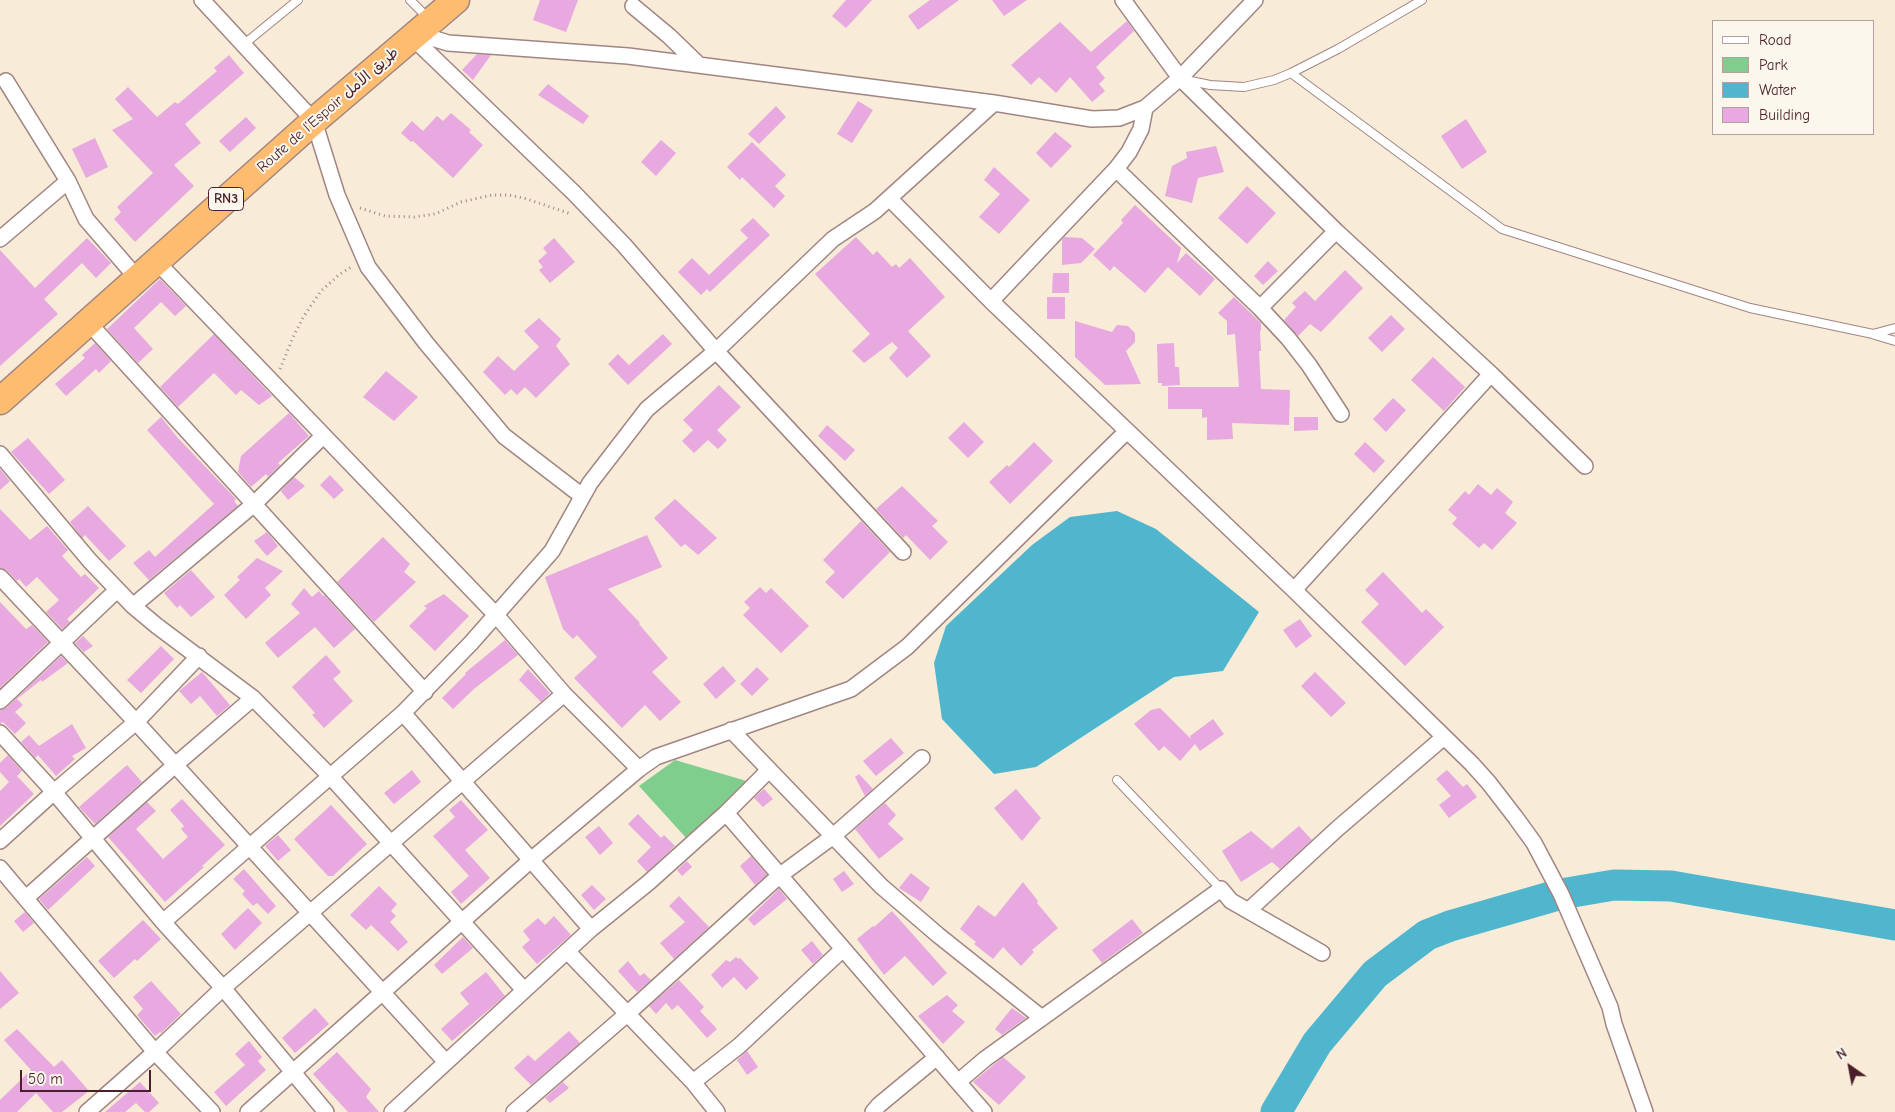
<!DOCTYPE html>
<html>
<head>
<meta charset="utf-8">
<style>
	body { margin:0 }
	#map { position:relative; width:1895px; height:1112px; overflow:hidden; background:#f8ebd8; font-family:"Comic Neue",sans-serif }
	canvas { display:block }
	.legend { position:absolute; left:1712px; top:20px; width:162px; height:115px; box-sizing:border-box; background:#fbf7ec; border:1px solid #b4a19f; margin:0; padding:6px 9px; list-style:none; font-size:15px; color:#4a1f2b }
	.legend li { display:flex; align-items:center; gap:10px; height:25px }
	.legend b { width:25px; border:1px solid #b4a19f }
	.north { position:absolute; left:1825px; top:1042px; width:50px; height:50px; -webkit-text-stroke:4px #fbf7ec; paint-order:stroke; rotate:327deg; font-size:14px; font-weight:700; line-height:20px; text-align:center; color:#4a1f2b }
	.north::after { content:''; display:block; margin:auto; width:18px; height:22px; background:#4a1f2b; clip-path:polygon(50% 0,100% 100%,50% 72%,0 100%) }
	.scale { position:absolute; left:20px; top:1070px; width:131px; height:22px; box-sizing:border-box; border:2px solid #4a1f2b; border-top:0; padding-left:6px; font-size:15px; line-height:18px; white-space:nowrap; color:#4a1f2b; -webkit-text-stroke:4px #fbf7ec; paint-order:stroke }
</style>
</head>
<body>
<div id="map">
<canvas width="1895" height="1112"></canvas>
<ul class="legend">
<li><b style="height:6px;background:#fff"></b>Road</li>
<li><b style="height:14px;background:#80ce8d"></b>Park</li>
<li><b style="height:14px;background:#4fb6cd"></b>Water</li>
<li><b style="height:14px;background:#e7a9df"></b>Building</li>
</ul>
<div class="north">N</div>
<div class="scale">50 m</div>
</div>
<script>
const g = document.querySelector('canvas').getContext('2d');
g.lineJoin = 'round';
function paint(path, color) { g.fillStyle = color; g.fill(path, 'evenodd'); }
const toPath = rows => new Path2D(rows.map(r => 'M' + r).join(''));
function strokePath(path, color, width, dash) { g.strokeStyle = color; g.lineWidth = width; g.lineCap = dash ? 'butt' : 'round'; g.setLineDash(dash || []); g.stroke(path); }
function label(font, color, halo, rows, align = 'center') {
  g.font = font + ' "Comic Neue","Playpen Sans Arabic",sans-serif'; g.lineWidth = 4; g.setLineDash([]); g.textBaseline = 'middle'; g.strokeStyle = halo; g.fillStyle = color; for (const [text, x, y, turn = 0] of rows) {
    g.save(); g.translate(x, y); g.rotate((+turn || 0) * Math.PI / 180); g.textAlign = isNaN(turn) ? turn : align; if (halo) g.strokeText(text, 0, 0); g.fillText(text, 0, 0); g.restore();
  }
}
paint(toPath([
	[675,760,750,782,688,840,639,786]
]), '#80ce8d');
paint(toPath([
	[1117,511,1156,529,1259,612,1223,671,1174,677,1036,767,994,774,942,719,934,663,946,626,1032,545,1070,517]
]), '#4fb6cd');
strokePath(toPath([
	[1276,1112,1317,1043,1375,974,1427,935,1450,926,1561,894,1614,885,1671,886,1895,925]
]), '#4fb6cd', 31);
paint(toPath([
	[540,0,578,0,566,32,533,20],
	[846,0,872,0,846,28,832,16],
	[930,0,959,0,918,30,908,16],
	[992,0,1027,0,1004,16],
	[1127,21,1134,31,1096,67,1105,78,1099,84,1105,91,1092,102,1070,77,1056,93,1039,77,1031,85,1011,65,1060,22,1091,52],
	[477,54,491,55,473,80,462,70],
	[229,55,244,73,185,124,201,143,174,165,194,186,135,242,114,219,121,212,117,207,153,173,112,130,133,119,115,99,128,87,157,117,175,102,178,104,217,71,214,68],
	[548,84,589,116,583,124,538,95],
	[858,101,873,110,852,143,837,134],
	[776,106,786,117,759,144,748,134],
	[451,113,471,130,469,132,483,145,453,178,413,141,411,142,401,133,412,121,423,131,437,116,443,121],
	[246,117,256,128,230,152,219,141],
	[1466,119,1487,152,1462,169,1441,136],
	[1055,132,1072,146,1051,168,1036,153],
	[95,138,108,167,86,178,72,149],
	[661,140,676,153,656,176,641,162],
	[752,142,786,175,775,186,785,196,774,208,742,177,740,180,727,167],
	[1216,146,1224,172,1198,178,1192,203,1165,196,1172,166,1187,158,1186,152],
	[994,167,1030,200,999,234,979,217,1000,194,984,180],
	[1247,186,1276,213,1247,244,1218,218],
	[1135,205,1181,248,1177,263,1186,253,1215,279,1200,296,1168,267,1145,293,1114,266,1110,271,1093,255,1123,223,1121,220],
	[753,218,770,235,710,292,707,289,701,295,678,272,692,258,709,275,748,238,740,230],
	[856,237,873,255,877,251,892,267,896,264,899,268,910,258,945,297,908,331,931,356,907,378,889,358,898,348,892,342,864,363,852,351,870,334,815,274],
	[1064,237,1082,238,1095,249,1081,263,1062,265,1062,240],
	[87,238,111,263,96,278,82,263,44,299,58,314,0,366,0,250,35,288],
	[554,238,575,262,550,283,539,270,543,267,538,261,547,253,543,248],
	[1268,261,1278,271,1263,285,1254,276],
	[1345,270,1363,288,1321,332,1310,324,1298,336,1284,320,1296,307,1292,303,1305,291,1315,301],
	[1053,273,1069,273,1069,293,1052,293],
	[160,279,186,306,175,316,161,302,134,328,153,349,138,363,107,329],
	[1047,297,1065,297,1065,319,1047,319],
	[1234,297,1261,323,1261,330,1260,331,1261,351,1259,351,1261,389,1290,390,1289,425,1232,423,1233,439,1207,440,1207,417,1202,418,1202,409,1168,409,1168,387,1239,387,1235,334,1227,335,1227,321,1218,313],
	[1391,315,1405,329,1382,352,1368,338],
	[539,318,561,339,556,346,570,364,536,398,525,387,517,395,511,389,505,395,483,372,498,356,514,371,539,347,524,331],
	[1075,321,1112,332,1117,325,1128,326,1135,333,1135,342,1126,351,1141,384,1105,385,1075,357],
	[214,334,272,396,259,405,241,390,236,395,214,373,178,407,160,387],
	[663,334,672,344,628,385,608,364,618,354,629,365],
	[95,343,111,361,99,373,96,369,66,396,55,384,85,358,82,355],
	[1174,343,1175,367,1179,367,1180,385,1162,386,1162,383,1158,383,1157,344],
	[1433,357,1465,387,1444,411,1411,380],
	[386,371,418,397,394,421,363,397],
	[719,385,741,407,717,430,727,440,718,449,708,440,694,453,682,441,693,430,683,420],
	[1393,398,1406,410,1386,432,1373,419],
	[289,413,309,436,278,463,280,465,268,477,266,474,251,487,238,472,241,456],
	[161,417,177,437,236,499,234,501,238,506,149,580,133,563,149,550,155,557,214,504,147,430],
	[1294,417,1318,417,1318,430,1294,431],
	[964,422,984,442,968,458,948,438],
	[827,425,855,450,845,461,818,436],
	[28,438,65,480,49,494,11,452],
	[1034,442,1053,461,1010,504,989,482,1007,465,1009,467],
	[1365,442,1385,461,1374,473,1354,454],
	[0,469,10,481,0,490],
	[330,475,344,490,334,499,320,485],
	[294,477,305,486,288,500,281,491],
	[1478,484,1491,495,1497,488,1513,502,1505,513,1517,523,1492,550,1484,543,1479,548,1452,524,1457,518,1448,510,1465,491,1469,495],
	[902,486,938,521,932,526,948,542,930,560,906,535,903,538,876,509],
	[675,499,717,538,698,555,685,544,681,547,654,518],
	[88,506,126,546,109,561,85,535,82,538,70,522],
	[0,509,30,540,47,526,68,550,62,556,81,577,85,574,99,588,67,619,70,622,62,629,46,612,59,600,37,577,26,587,19,579,17,581,6,570,0,568],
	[861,521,890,552,843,599,825,582,835,572,823,560],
	[267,532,278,546,267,556,254,541],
	[647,535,662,567,608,589,640,623,639,624,668,658,652,672,681,702,660,721,645,705,622,728,574,678,597,657,577,635,573,639,563,629,545,577],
	[383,537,410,564,404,572,416,582,374,622,337,582],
	[257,558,283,571,265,588,271,595,246,619,224,595,240,580,237,577],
	[191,570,215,597,191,617,180,605,177,608,164,593],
	[1383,572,1422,613,1426,609,1444,627,1405,666,1361,622,1379,604,1365,590],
	[760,587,766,593,771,588,809,626,781,653,743,615,750,608,744,602],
	[304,588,312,597,319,591,323,596,324,595,355,629,334,648,315,627,278,658,265,643,300,613,291,604],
	[444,594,469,616,435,651,409,626,427,608,424,606],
	[0,602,26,629,32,625,48,642,0,688],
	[1300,619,1312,636,1296,648,1283,630],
	[83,636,93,646,84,652,75,643],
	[505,640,518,655,475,688,453,709,442,698,466,674,465,673],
	[161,646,174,659,141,693,127,680],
	[326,655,341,672,333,679,353,701,324,728,312,715,315,713,292,687],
	[61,656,68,663,42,682,41,680,17,699,23,705,15,712,26,723,15,734,3,722,0,724,0,710,6,708],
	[723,666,736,681,716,699,703,684],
	[757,667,769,679,752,696,740,684],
	[528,669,550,693,541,702,519,680],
	[202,672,230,705,217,716,200,696,191,704,179,691],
	[1315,672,1346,703,1331,717,1301,686],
	[1160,708,1191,739,1190,736,1213,719,1224,734,1200,751,1195,744,1180,761,1164,746,1159,751,1134,724,1151,710],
	[72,724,86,748,72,756,75,759,56,776,38,755,35,758,21,742,29,735,39,746],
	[891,738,904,753,876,776,863,761],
	[8,755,22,771,17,776,34,794,0,826,0,791,9,782,0,772,0,763],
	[127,765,142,782,95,824,79,807],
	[412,770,421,782,394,804,384,793],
	[1447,770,1463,787,1467,784,1477,797,1449,818,1439,805,1451,796,1436,779],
	[859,774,873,789,865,796,855,777],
	[764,789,773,799,763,807,754,798],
	[1016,789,1041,818,1022,841,994,808],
	[182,799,225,845,202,866,204,867,165,902,108,837,147,802,156,811,136,829,163,859,188,837,181,829,184,826,170,810],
	[461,800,488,830,465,850,490,878,461,904,451,892,469,876,433,836,455,817,449,810],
	[885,803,896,815,888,824,904,839,879,859,855,829],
	[331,805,367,844,333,876,328,876,294,839],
	[638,814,661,838,664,835,675,846,647,872,637,861,651,847,628,824],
	[599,826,613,843,600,855,585,837],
	[1299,826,1312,840,1280,869,1272,862,1241,882,1222,851,1251,831,1272,849],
	[278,835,291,850,278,861,265,846],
	[751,856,767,875,755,885,740,866],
	[87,857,95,866,48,910,39,899],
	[687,861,692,867,682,876,677,870],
	[244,869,276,906,268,914,257,903,253,906,242,894,245,891,233,879],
	[844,871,854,884,842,892,833,879],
	[911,873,930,888,921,902,899,888],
	[1023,882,1038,901,1037,903,1058,928,1032,950,1034,952,1021,966,1003,947,993,959,974,944,976,942,960,929,978,905,995,917],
	[592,885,606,899,594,910,581,895],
	[379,886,397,904,391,911,396,916,390,922,408,942,398,951,371,925,366,930,350,915],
	[779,889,787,899,754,926,748,919],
	[679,896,709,927,674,959,660,943,685,922,669,906],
	[248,908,262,923,235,950,221,934],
	[892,911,947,973,933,986,905,956,884,975,857,939,873,926,874,927],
	[25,912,34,923,23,932,14,921],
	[554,916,571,935,537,964,522,947,530,940,523,931,538,918,545,925],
	[1132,919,1143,933,1102,963,1092,950],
	[143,920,161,939,137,961,135,959,114,978,98,961],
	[463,937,473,948,442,974,434,965],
	[812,941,823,955,813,964,801,950],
	[736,957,738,959,740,958,759,978,746,990,734,977,722,988,711,975,726,960,730,962],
	[628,961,640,976,644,973,651,980,637,992,618,971],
	[0,971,19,993,0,1009],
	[486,972,505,996,452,1041,441,1029,469,1004,460,993],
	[679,980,704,1007,700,1011,717,1029,707,1038,678,1005,672,1010,666,1003,656,1014,649,1006],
	[151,981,181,1014,161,1033,160,1032,155,1036,137,1015,143,1009,133,997],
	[947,995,958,1005,952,1011,965,1022,943,1044,918,1016],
	[315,1008,329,1024,295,1053,282,1038],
	[1012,1008,1026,1018,1002,1035,995,1029],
	[17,1029,54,1067,62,1060,89,1091,62,1112,53,1112,36,1093,17,1112,0,1112,0,1100,31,1070,4,1040],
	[569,1031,580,1043,531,1085,514,1068,528,1055,535,1061],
	[249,1041,262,1057,258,1061,266,1070,226,1106,214,1092,245,1065,235,1054],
	[747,1051,758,1067,747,1075,737,1060],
	[337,1052,371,1089,366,1097,379,1112,348,1112,313,1074],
	[1003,1057,1026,1077,999,1105,973,1082],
	[140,1082,159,1103,149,1112,145,1112,136,1103,125,1112,105,1112],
	[563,1082,569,1088,550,1103,545,1098]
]), '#e7a9df');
const lane = toPath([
	[410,0,429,19],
	[243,45,298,0],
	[1291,73,1502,229,1750,308,1873,334,1895,328],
	[1186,80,1210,85,1244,87,1274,80,1291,73,1338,49,1422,0],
	[1875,335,1895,341],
	[1117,780,1221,889]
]);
const street = toPath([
	[202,0,314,121,337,195,368,267,426,343,504,436,582,496],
	[1123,0,1180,78,1336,231,1491,374,1585,466],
	[633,6,669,36,699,65],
	[416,33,448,43,628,56,994,103,1092,119,1119,118,1145,108,1180,78,1255,0],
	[412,37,574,193,624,245,716,351,903,552],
	[6,81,68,181,86,219,137,278],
	[1116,169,1260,308,1288,338,1309,365,1341,414],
	[890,199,991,301,1294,590,1472,764,1489,783,1516,818,1534,843,1561,894,1610,1007,1614,1024,1645,1112],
	[0,239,68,181],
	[156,261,496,615,564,694,639,769],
	[991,301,1116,169,1129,152,1141,129,1145,108],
	[1260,308,1336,231],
	[88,322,425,692],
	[0,454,90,561,133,606,157,626,253,698,330,776,524,990],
	[0,577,136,722,445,1061],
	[1294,590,1491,374],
	[133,606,253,505,323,436],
	[0,701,117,590],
	[403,713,591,929],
	[731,730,881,886,938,935,1042,1018],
	[0,733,54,792,163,922,223,988,326,1112],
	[726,813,958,1082],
	[0,841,54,792,136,722,199,656],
	[0,868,155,1052,212,1112],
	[26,898,174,766,253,698],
	[1249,910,1337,829,1444,737],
	[163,922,403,713,471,643,552,551,590,483,647,409,716,351,833,239,875,211,994,103],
	[567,951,693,1082,717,1112],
	[693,1082,739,1046,843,949],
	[87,1112,155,1052,223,988,564,694],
	[248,1112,531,860,639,769,656,757,851,689,907,647,1127,431],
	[392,1112,591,929,648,883,726,813,769,770],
	[514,1112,627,1014,779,876,832,837,922,758],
	[873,1112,879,1105,937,1057],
	[984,1112,958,1082,985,1059,1221,889,1231,901,1322,953]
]);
const highway = toPath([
	[0,401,314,121,456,0]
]);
strokePath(lane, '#a18582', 10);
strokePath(street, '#a18582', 18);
strokePath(highway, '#a18582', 29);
strokePath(toPath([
	[360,208,385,216,414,217,435,214,461,202,492,195,509,195,527,199,571,214],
	[280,369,294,335,304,316,321,291,340,274,353,266]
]), '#a18582', 3, [1, 4]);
strokePath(lane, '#fff', 8);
strokePath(street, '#fff', 15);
strokePath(highway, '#fdbc70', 26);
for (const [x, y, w] of [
	[226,199,35]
]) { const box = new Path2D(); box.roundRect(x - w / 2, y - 11.5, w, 23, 4); g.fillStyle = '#fbf7ec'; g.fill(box); strokePath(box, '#4a1f2b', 1); }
label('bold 14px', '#4a1f2b', null, [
	["RN3",226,199]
]);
label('15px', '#4a1f2b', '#fbf7ec', [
	["Route de l’Espoir طريق الأمل",328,110,-41]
]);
</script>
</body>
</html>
